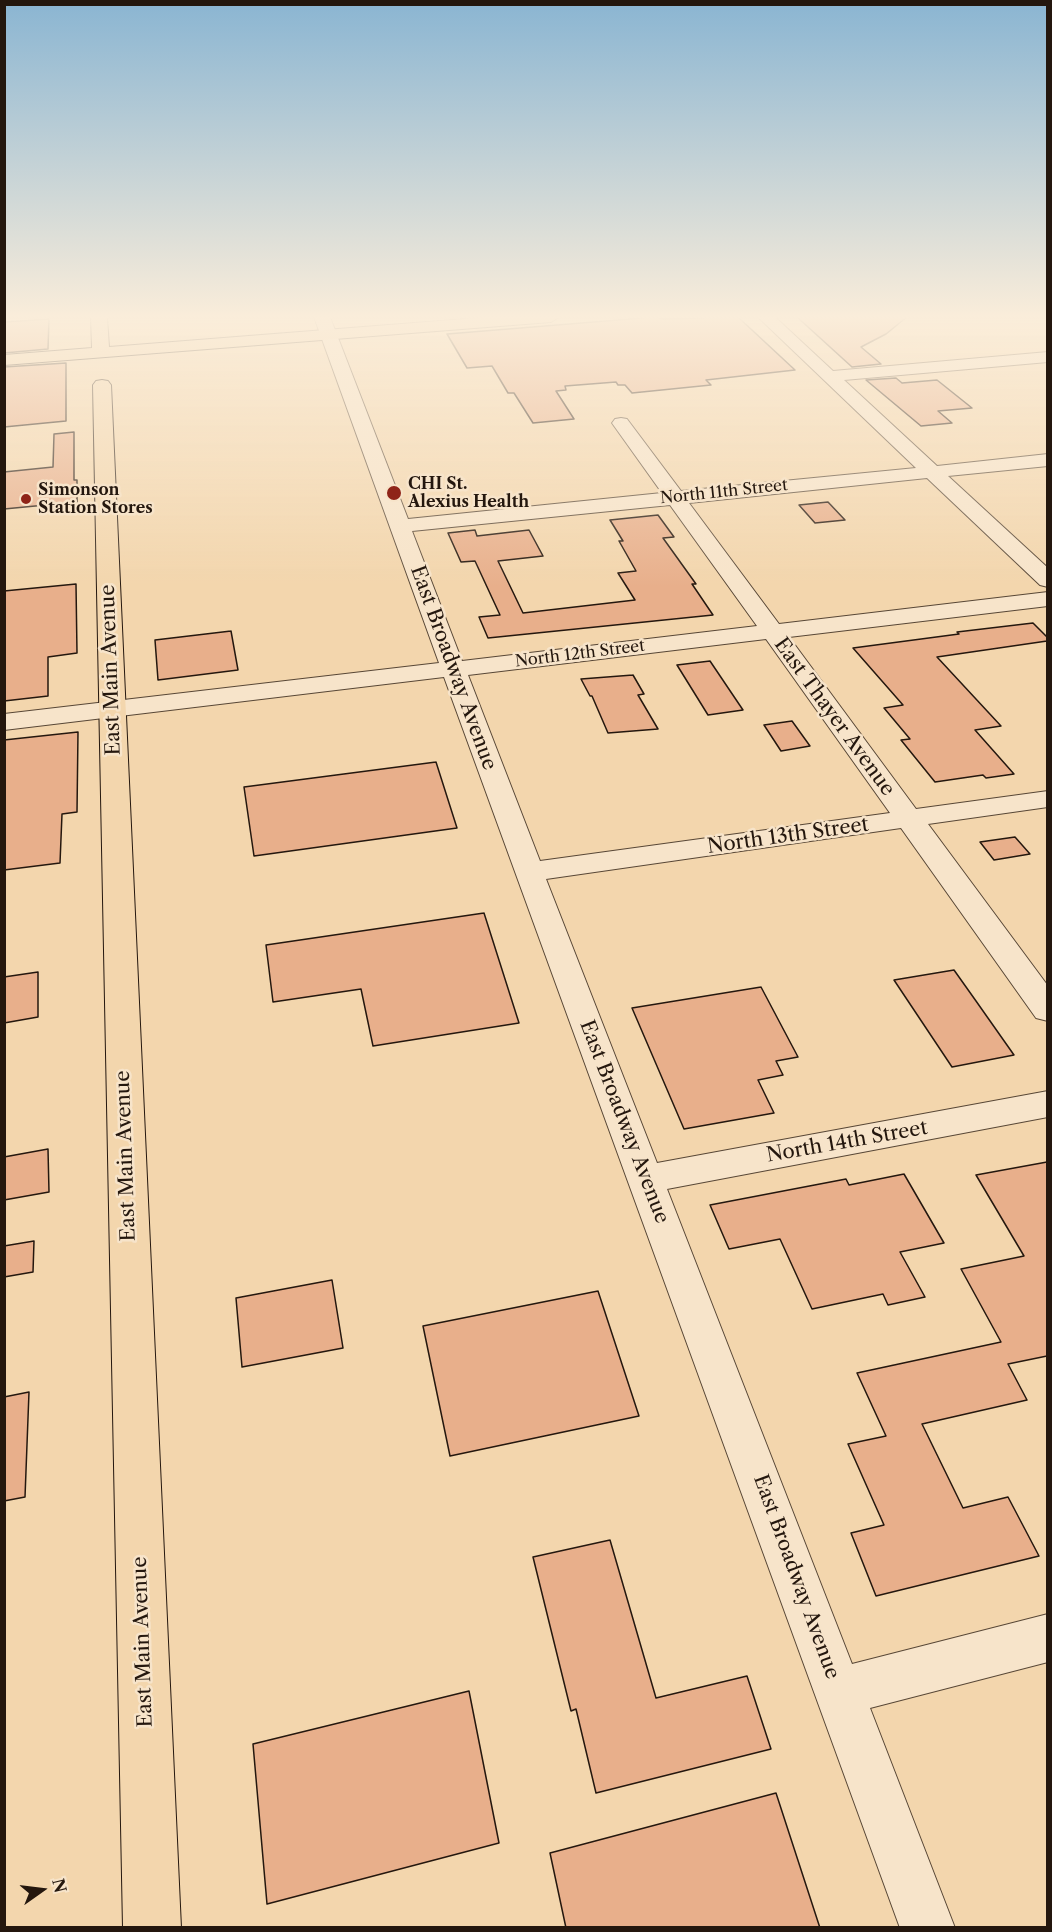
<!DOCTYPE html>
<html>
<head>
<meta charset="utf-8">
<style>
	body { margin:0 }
	#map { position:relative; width:1052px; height:1932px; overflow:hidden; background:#f3d6ad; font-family:"Libre Caslon Text",serif }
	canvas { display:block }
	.frame { position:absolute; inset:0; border:6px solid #24170e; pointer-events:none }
	.north { position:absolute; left:12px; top:1860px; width:60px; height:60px; -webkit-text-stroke:4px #f7e4ca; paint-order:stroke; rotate:76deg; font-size:16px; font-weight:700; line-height:24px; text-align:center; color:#24170e }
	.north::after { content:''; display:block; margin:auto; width:21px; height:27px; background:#24170e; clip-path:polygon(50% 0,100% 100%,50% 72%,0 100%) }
</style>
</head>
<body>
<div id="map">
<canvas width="1052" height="1932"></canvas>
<div class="frame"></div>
<div class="north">N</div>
</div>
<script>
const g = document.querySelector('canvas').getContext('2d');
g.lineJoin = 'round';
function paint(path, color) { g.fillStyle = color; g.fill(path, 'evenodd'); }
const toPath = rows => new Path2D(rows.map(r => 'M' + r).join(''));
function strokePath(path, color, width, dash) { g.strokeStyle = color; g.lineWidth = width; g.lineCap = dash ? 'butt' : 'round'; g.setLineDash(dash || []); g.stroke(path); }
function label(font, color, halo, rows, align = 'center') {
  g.font = font + ' "Libre Caslon Text",serif'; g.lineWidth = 5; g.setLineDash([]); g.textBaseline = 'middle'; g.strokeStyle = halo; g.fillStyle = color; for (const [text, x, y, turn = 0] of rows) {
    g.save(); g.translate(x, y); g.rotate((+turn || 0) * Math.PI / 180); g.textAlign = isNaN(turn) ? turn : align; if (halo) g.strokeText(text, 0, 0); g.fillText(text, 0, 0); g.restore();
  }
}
const building = toPath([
	[654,317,663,319,738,317,795,370,706,380,711,385,632,393,625,385,618,385,616,382,565,386,566,390,556,391,574,419,533,423,514,393,508,393,492,366,467,368,447,334,654,317],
	[797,317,907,317,886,334,861,347,881,364,852,367,797,317],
	[49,319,48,349,4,353,4,322,49,319],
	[66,363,66,421,4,427,4,367,66,363],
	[896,378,902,383,937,380,972,408,938,411,952,423,921,426,866,380,896,378],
	[74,432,74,480,77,480,77,502,4,509,4,472,53,467,54,434,74,432],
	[828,502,845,520,815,523,799,505,828,502],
	[658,515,674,537,663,538,696,584,692,584,713,615,488,638,479,617,500,615,475,561,461,562,448,533,475,530,477,536,529,530,543,556,498,561,523,613,635,600,618,573,636,571,619,541,623,541,610,520,658,515],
	[76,584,77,653,48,657,48,696,4,701,4,591,76,584],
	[1033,623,1047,637,1047,641,937,657,1001,726,975,730,1014,774,986,778,983,775,935,782,901,740,910,739,884,708,903,705,853,648,959,634,957,632,1033,623],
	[231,631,238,670,158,680,155,640,231,631],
	[710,661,743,710,708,715,677,665,710,661],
	[633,675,644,694,638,695,658,729,608,733,592,696,590,696,581,679,633,675],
	[792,721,810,746,781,751,764,725,792,721],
	[78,732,77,812,62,814,60,863,4,870,4,740,78,732],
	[436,762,457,828,254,856,244,787,436,762],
	[1015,837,1030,854,994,860,980,842,1015,837],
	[484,913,519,1023,373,1046,361,989,273,1002,266,945,484,913],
	[954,970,976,1001,1014,1055,952,1067,894,980,954,970],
	[38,972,38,1017,4,1023,4,977,38,972],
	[761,987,798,1057,776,1061,783,1075,758,1080,774,1113,684,1129,632,1008,761,987],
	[48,1149,49,1192,4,1200,4,1157,48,1149],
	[1047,1162,1047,1356,1008,1364,1027,1400,922,1424,963,1508,1008,1497,1039,1556,876,1596,851,1533,884,1525,848,1444,886,1436,857,1373,1001,1342,961,1269,1024,1256,976,1175,1047,1162],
	[904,1174,944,1243,900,1252,925,1297,888,1305,883,1294,812,1309,780,1239,729,1249,710,1205,846,1179,849,1185,904,1174],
	[34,1241,33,1272,4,1277,4,1246,34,1241],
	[332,1280,343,1348,242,1367,236,1298,332,1280],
	[598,1291,639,1416,450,1456,423,1326,598,1291],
	[29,1392,25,1497,4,1501,4,1397,29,1392],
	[610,1540,656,1698,747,1676,771,1749,596,1793,576,1709,571,1711,533,1557,610,1540],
	[469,1691,499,1843,267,1904,253,1744,469,1691],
	[776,1793,820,1928,566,1928,550,1853,776,1793]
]);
paint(building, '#e8af8b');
strokePath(building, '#24170e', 1.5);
const minor = toPath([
	[314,317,330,317,408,519,662,493,612,423,615,419,621,418,627,419,681,491,916,468,758,317,775,317,833,371,1048,352,1048,362,844,380,937,466,1048,454,1048,466,948,476,1048,568,1048,587,1040,585,927,478,689,503,779,624,1048,592,1048,606,789,637,916,809,1048,791,1048,807,928,824,1048,986,1048,1021,1036,1018,901,828,546,879,657,1163,1048,1091,1048,1117,667,1189,852,1664,1048,1614,1048,1662,870,1708,955,1928,900,1928,444,677,4,730,4,714,439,663,314,317],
	[670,505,757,626,462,661,412,531,670,505],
	[766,639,890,813,540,861,468,675,766,639]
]);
const major = toPath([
	[91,317,107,317,109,347,490,317,559,317,551,322,4,365,4,355,92,348,91,317],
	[102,380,108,381,111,385,181,1928,123,1928,93,385,96,381,102,380]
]);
strokePath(minor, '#584736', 2);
strokePath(major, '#24170e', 2);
paint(minor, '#f7e4ca');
paint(major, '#f3d6ad');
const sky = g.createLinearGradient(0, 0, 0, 587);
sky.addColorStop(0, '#8ab5d2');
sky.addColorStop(0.54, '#faedda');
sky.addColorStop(1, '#faedda00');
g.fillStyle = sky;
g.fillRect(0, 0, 1052, 587);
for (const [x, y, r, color] of [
	[394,493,8,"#8f2418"],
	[26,499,6,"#8f2418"]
]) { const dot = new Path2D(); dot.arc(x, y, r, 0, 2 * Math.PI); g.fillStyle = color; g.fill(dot); strokePath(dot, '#f7e4ca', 2); }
label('bold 16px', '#24170e', '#f7e4ca', [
	["CHI St.",408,484],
	["Alexius Health",408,502],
	["Simonson",38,490],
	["Station Stores",38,508]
], 'left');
label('16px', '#24170e', '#f7e4ca', [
	["North 11th Street",724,492,-6],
	["North 12th Street",580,654,-7]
]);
label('20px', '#24170e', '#f7e4ca', [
	["East Broadway Avenue",453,668,70],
	["East Main Avenue",111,670,-92],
	["East Thayer Avenue",834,717,54],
	["North 13th Street",788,836,-8],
	["East Broadway Avenue",624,1122,69],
	["North 14th Street",847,1142,-10],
	["East Main Avenue",126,1156,-92],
	["East Broadway Avenue",796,1577,70],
	["East Main Avenue",143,1642,-92]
]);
</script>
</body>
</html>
